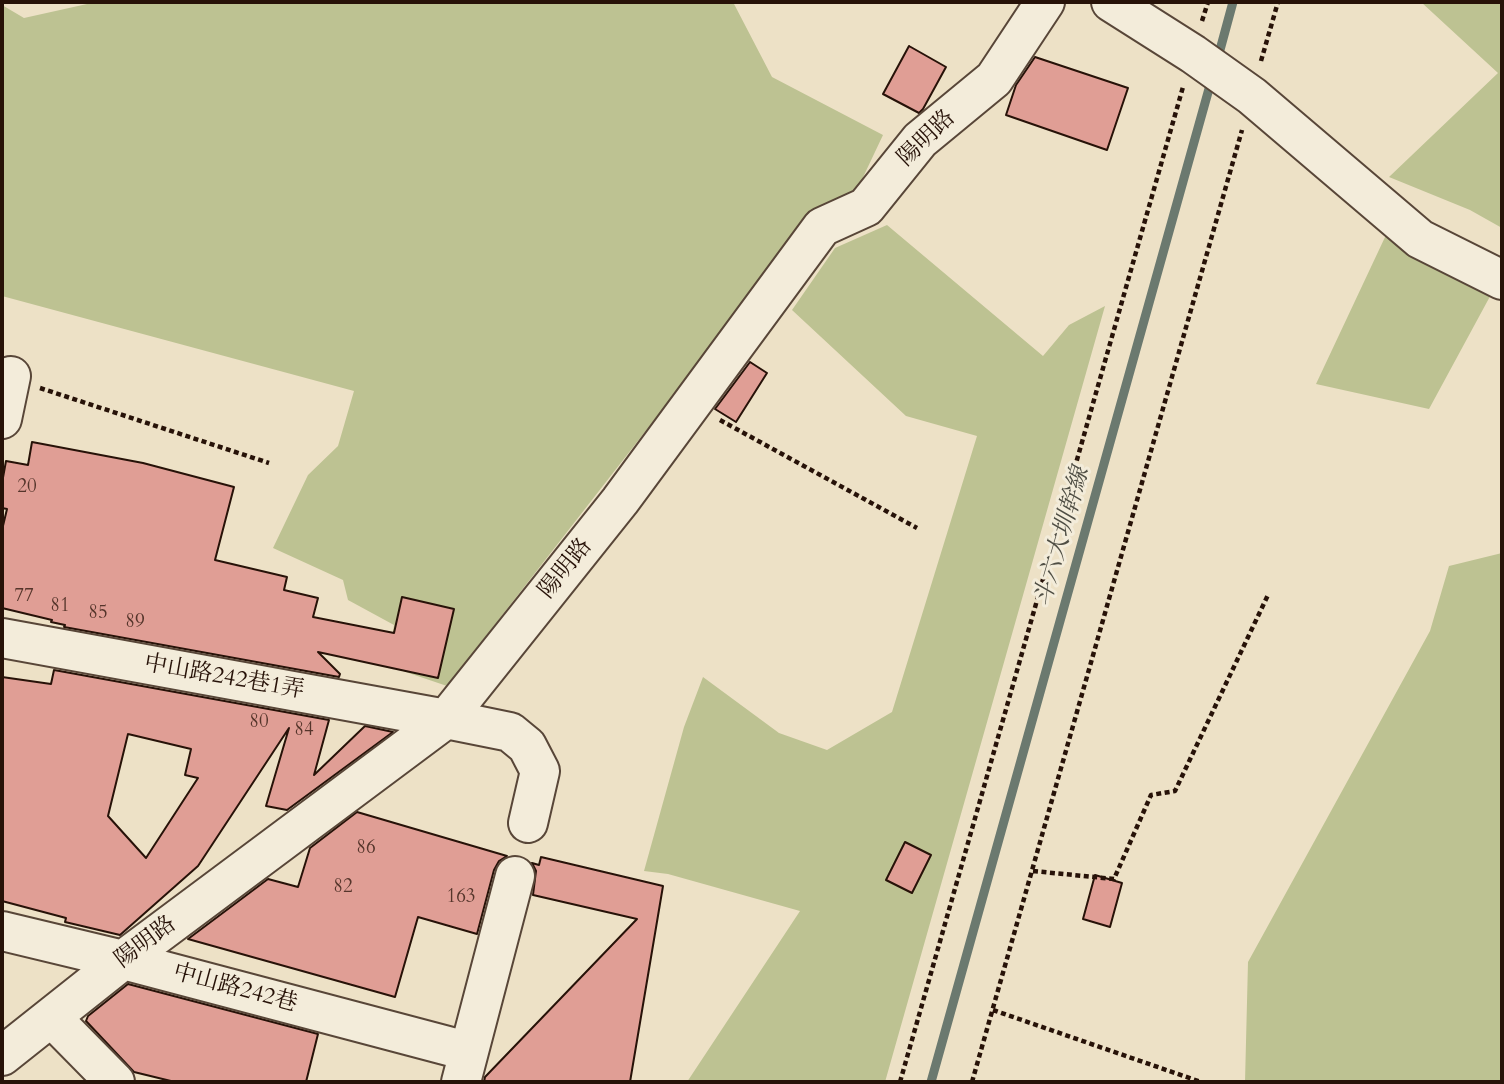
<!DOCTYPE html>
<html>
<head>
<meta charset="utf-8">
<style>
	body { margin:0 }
	#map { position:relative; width:1504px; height:1084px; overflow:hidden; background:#ede1c6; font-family:Cardo,serif }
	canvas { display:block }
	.frame { position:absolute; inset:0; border:4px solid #271208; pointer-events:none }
</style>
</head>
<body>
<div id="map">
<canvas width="1504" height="1084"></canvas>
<div class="frame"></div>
</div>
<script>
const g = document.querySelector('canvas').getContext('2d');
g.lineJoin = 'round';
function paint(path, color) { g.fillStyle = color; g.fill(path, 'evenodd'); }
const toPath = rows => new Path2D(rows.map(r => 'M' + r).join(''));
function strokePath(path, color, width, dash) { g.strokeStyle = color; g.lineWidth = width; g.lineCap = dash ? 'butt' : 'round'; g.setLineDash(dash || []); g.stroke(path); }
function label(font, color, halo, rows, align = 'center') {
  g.font = font + ' Cardo,"Noto Serif TC",serif'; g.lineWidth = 6; g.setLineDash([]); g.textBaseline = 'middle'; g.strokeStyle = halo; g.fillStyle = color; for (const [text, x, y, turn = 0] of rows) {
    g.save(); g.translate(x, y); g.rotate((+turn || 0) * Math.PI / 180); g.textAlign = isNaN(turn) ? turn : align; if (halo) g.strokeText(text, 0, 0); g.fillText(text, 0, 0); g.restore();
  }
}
paint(toPath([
	[96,2,733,2,772,77,883,135,857,190,803,229,447,686,388,666,394,625,348,600,343,580,273,548,308,475,338,446,354,391,2,296,2,5,24,18],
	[1421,2,1502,2,1502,228,1470,210,1389,177,1498,73],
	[887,225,1043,356,1069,325,1105,306,885,1082,687,1082,800,911,668,874,644,871,684,727,703,677,779,733,827,750,892,712,977,436,906,416,792,310,835,248],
	[1386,235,1494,289,1429,409,1316,384],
	[1502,553,1502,1082,1245,1082,1248,962,1430,631,1449,566]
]), '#bdc292');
strokePath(toPath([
	[1217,61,1233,2],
	[931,1082,1212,78]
]), '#6b796f', 9);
const building = toPath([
	[909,46,946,67,923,109,919,113,883,94,909,46],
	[1035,57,1128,88,1107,150,1006,115,1016,85,1035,57],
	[750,362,767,373,736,422,715,409,750,362],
	[32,442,143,463,234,487,215,560,287,577,284,590,318,598,313,617,394,633,402,597,454,609,438,678,318,652,340,674,339,677,64,627,65,625,51,622,52,620,2,608,2,530,7,509,2,508,2,483,6,461,28,465,32,442],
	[54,670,329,720,314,775,365,726,393,732,287,810,266,806,289,728,198,866,120,935,65,922,66,918,2,901,2,677,51,684,54,670],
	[128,734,191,749,185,775,198,778,146,858,108,816,128,734],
	[357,812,507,856,499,861,494,870,477,934,418,917,395,997,188,939,268,879,298,887,310,848,357,812],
	[905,842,931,855,912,893,886,880,905,842],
	[541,857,663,886,630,1082,484,1082,485,1077,637,919,533,895,536,871,532,863,539,865,541,857],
	[1095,875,1122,883,1110,927,1083,919,1095,875],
	[128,984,318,1034,306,1082,175,1082,134,1072,86,1021,88,1016,128,984]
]);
paint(building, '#e09e95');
strokePath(building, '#271208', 2);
const minor = toPath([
	[1111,2,1193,54,1252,96,1420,239,1502,280],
	[2,419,11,376],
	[2,638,446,719,510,732,527,746,540,771,528,823],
	[2,931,123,960,467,1051],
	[52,1018,115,1082],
	[2,1056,123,960,446,719,620,501,822,227,866,207,920,140,994,79,1045,2],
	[461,1082,515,876]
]);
strokePath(minor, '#584638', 42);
strokePath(toPath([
	[1202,21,1208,2],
	[1261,61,1278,2],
	[40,388,269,463],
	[720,420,917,528],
	[1033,871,1114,879,1151,795,1175,791,1268,595],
	[993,1010,1201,1082],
	[900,1082,1183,87],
	[972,1082,1242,130]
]), '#271208', 4.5, [5, 3.5]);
strokePath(minor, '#f3ecda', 38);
label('19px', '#55352b', null, [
	["20",27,488],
	["77",24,597],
	["81",60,607],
	["85",98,614],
	["89",135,623],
	["80",259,723],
	["84",304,731],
	["86",366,849],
	["82",343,888],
	["163",461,898]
]);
label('23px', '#271208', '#f3ecda', [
	["陽明路",927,139,-44],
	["陽明路",566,569,-51],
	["中山路242巷1弄",224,678,10],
	["陽明路",146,943,-37],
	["中山路242巷",235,989,15]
]);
label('italic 24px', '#4f4e44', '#f3ecda', [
	["斗六大圳幹線",1063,537,-74]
]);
</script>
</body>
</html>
